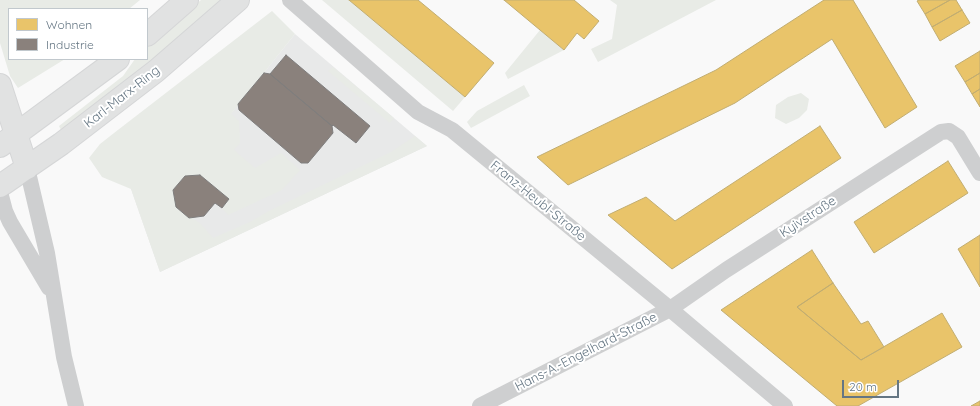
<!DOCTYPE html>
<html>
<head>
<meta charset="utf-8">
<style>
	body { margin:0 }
	#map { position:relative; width:980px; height:406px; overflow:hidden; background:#f9f9f9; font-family:Quicksand,sans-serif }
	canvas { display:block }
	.legend { position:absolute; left:8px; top:8px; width:140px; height:52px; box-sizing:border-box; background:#fff; border:1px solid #c1c8cd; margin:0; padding:5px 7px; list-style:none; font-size:12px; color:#657683 }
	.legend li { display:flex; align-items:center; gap:8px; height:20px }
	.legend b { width:20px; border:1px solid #c1c8cd }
	.scale { position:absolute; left:842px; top:380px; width:57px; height:18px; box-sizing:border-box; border:2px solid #657683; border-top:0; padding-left:5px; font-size:12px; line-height:14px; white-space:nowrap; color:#657683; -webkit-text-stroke:3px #fff; paint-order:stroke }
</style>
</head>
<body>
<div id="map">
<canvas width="980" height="406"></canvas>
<ul class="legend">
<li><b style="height:11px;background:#e9c46a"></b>Wohnen</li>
<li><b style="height:11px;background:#8a817c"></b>Industrie</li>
</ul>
<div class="scale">20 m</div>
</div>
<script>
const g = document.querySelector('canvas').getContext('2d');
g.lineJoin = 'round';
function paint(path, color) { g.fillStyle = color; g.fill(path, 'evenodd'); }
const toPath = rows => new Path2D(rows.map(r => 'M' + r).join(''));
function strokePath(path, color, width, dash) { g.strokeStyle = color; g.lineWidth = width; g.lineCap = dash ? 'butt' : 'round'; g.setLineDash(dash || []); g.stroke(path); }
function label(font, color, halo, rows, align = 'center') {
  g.font = font + ' Quicksand,sans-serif'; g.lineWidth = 4; g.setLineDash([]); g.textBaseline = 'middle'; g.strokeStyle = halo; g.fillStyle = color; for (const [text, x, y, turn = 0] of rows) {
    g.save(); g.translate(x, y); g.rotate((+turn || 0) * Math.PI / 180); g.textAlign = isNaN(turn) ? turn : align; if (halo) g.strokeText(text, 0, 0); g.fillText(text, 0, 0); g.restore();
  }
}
paint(toPath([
	[295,34,427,146,160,272,131,189,212,137]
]), '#e8e9e9');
paint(toPath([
	[0,0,140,0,129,9,9,9,9,59,65,59,18,88,10,76,0,43],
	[201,0,223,0,147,65,62,132,59,126,123,76,135,59,147,59,147,47],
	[322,0,349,0,465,97,453,111],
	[610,0,716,0,598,62,591,49,612,39,617,5],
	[272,11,295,34,231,114,239,121,240,143,234,150,255,168,281,153,300,170,282,190,228,215,222,208,229,199,200,175,185,176,173,190,176,207,201,224,213,238,250,222,269,211,391,152,415,136,427,146,160,272,131,189,102,177,89,158,100,144,114,133],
	[540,30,564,50,508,79,505,73],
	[333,67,394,118,390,123,328,71],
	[524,85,530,96,471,128,467,122,477,111],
	[801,93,809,99,807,110,799,118,786,124,775,118,776,105,788,97]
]), '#e8ebe6');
const homes = toPath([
	[349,0,418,0,494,63,465,97,349,0],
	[504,0,574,0,599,21,584,39,577,33,564,50,504,0],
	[824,0,853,0,917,107,885,128,832,39,735,103,568,185,537,157,716,70,824,0],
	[919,0,950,0,925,14,917,1,919,0],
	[950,0,956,0,962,10,932,27,925,14,950,0],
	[962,10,970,23,940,41,932,27,962,10],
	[980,51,980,73,965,82,955,66,980,51],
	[980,73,980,89,972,94,965,82,980,73],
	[980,89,980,107,972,94,980,89],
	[820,126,841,158,672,269,608,215,646,197,675,221,820,126],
	[948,161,968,193,874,253,854,222,948,161],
	[980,235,980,287,958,249,980,235],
	[812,250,833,283,797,307,861,360,942,313,962,347,858,406,837,406,721,310,812,250],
	[833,283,861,324,868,321,884,347,861,360,797,307,833,283],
	[980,401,980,406,971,406,980,401]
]);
paint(homes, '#e9c46a');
strokePath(homes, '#c1ad72', 1);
const industry = toPath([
	[286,55,370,126,356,143,333,125,332,126,270,74,286,55],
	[264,73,270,74,332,126,333,133,308,163,301,163,239,110,238,104,264,73],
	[200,175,229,199,222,208,215,203,204,216,189,218,176,207,173,190,185,176,200,175]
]);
paint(industry, '#8a817c');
strokePath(industry, '#7f7e7e', 1);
const secondary = toPath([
	[147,35,187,0],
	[0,85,27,168],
	[0,146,118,59],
	[0,186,61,144,156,71,238,0]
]);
strokePath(secondary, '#d5d6d7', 24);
strokePath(toPath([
	[290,0,418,112,452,130,670,309,785,406],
	[27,168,47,253,64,357,76,406],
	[0,192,5,211,10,222,49,288],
	[480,406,670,309,726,270,941,132,949,131,958,137,980,173]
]), '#cecfd0', 16);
strokePath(secondary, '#e1e2e2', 22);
label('13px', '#657683', '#fff', [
	["Karl-Marx-Ring",122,97,-38],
	["Franz-Heubl-Straße",538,201,39],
	["Kyivstraße",808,217,-33],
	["Hans-A.-Engelhard-Straße",586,352,-27]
]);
</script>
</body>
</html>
